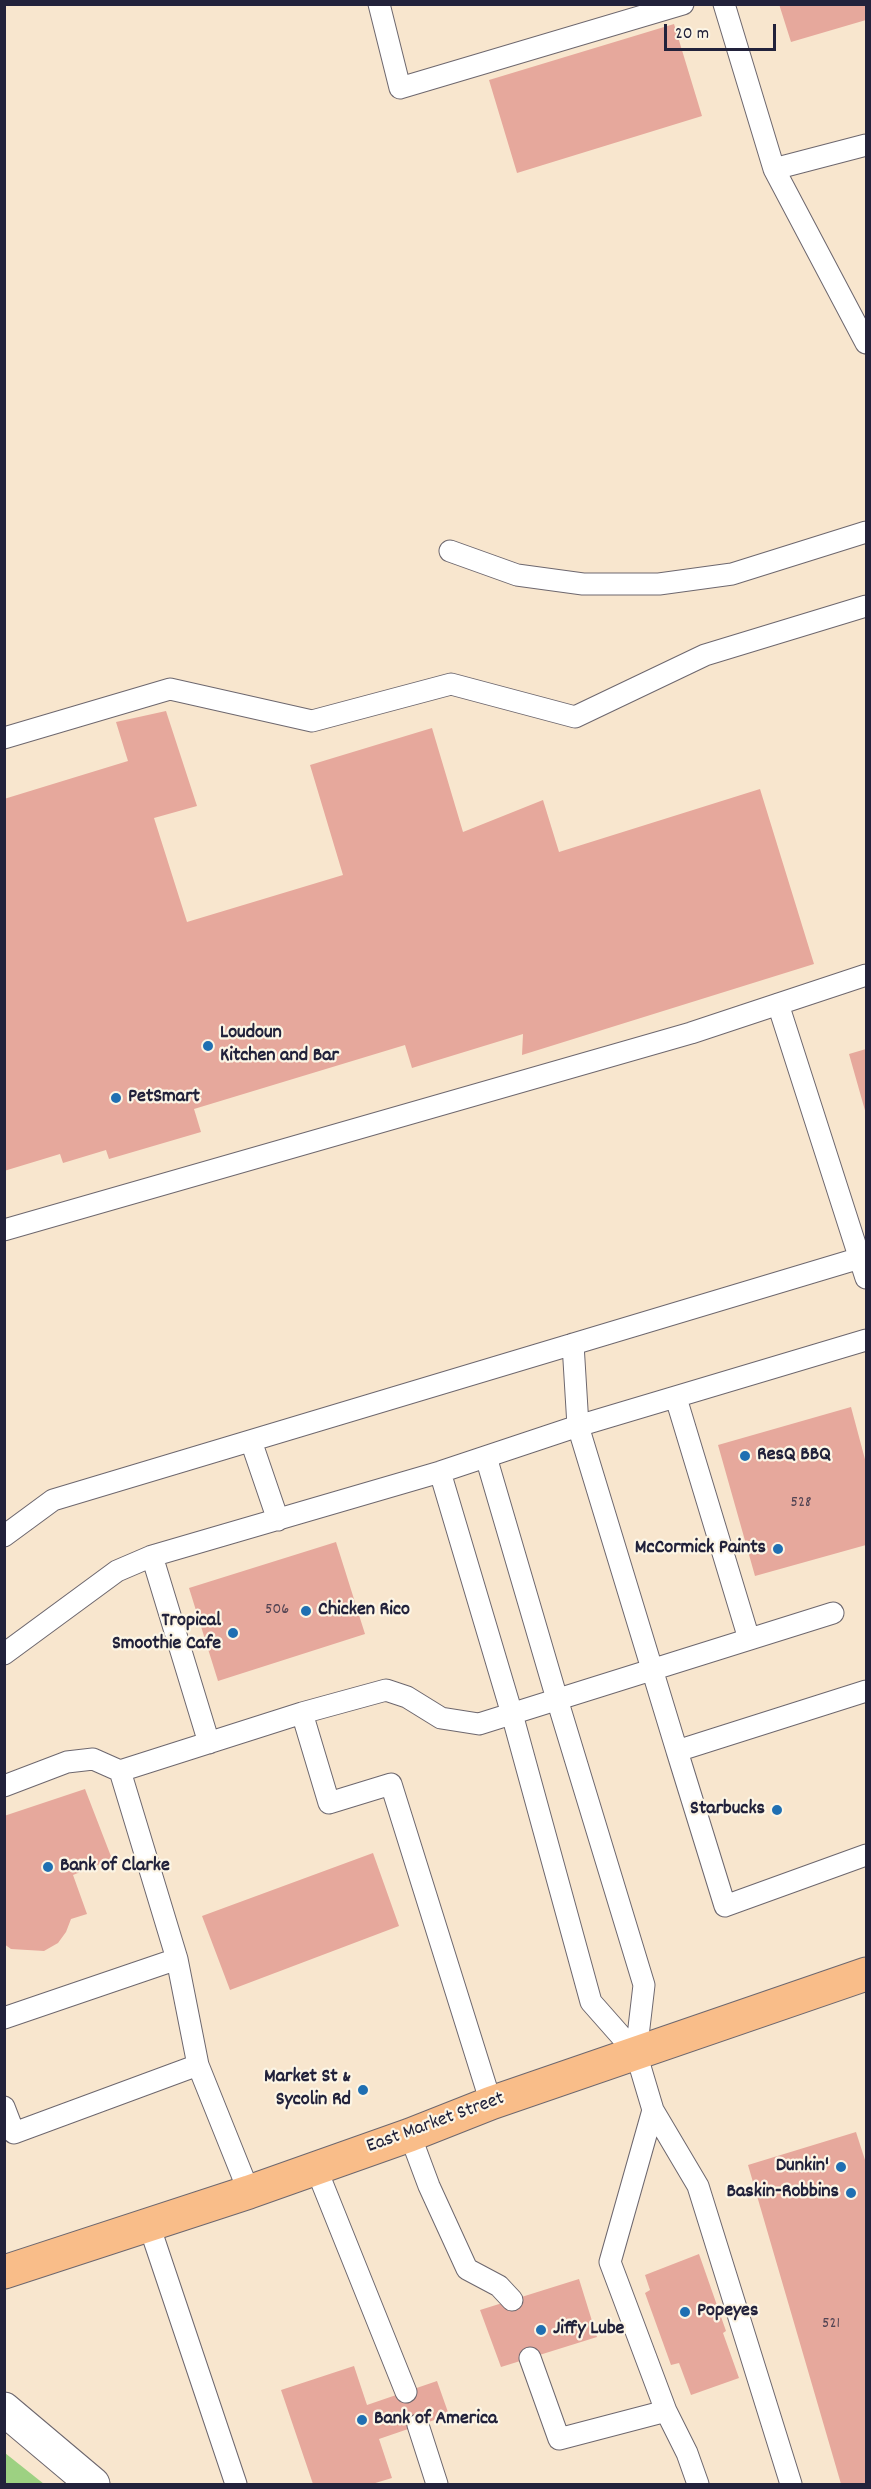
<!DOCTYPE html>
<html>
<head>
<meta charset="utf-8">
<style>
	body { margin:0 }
	#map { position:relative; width:871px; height:2489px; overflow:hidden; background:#f8e6ce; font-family:Dekko,sans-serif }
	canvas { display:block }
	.frame { position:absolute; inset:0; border:6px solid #22223b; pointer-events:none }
	.scale { position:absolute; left:664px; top:24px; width:112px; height:27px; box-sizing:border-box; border:3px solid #22223b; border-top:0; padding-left:8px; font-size:18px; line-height:21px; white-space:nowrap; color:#22223b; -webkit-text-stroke:4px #fcf5e5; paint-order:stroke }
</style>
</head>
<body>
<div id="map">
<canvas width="871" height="2489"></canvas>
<div class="frame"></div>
<div class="scale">20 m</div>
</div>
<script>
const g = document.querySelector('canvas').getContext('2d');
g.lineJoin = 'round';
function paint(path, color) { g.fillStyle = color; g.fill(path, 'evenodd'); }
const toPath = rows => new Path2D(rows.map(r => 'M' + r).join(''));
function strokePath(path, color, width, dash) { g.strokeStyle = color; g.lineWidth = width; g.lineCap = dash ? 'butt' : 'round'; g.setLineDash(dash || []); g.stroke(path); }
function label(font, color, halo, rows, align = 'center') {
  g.font = font + ' Dekko,sans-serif'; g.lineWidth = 4.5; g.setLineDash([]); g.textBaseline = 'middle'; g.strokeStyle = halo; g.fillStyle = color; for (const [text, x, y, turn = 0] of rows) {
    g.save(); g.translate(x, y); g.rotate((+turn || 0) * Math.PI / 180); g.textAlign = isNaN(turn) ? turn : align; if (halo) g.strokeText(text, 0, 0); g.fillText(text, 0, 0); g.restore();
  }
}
paint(toPath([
	[4,2453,5,2453,44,2484,5,2484]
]), '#9dd182');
paint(toPath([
	[779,4,866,4,866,20,791,42],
	[674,24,702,116,517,173,489,80],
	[166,711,197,806,154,818,187,922,343,875,310,765,432,728,463,832,543,800,559,852,760,789,814,964,522,1055,523,1034,412,1068,405,1045,194,1109,201,1132,109,1159,106,1150,63,1163,60,1154,4,1171,4,799,128,761,116,722],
	[866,1049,866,1114,849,1054],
	[851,1407,866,1463,866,1545,755,1576,718,1445],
	[336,1542,365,1634,218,1681,189,1588],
	[85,1789,112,1859,73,1875,87,1914,71,1919,66,1932,58,1943,44,1951,11,1949,4,1944,4,1816],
	[373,1853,399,1926,230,1990,202,1916],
	[856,2132,866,2163,866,2484,841,2484,748,2165],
	[699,2254,726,2331,723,2333,739,2378,691,2395,679,2363,671,2365,645,2293,650,2290,645,2275],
	[579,2279,597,2337,501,2367,480,2310],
	[354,2366,367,2405,437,2381,449,2415,379,2439,392,2478,372,2484,313,2484,281,2390]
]), '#e6a89c');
const lane = toPath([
	[379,4,400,88,683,4],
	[724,4,774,169,866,145],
	[774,169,866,343],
	[450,551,517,575,583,584,659,584,732,574,866,532],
	[4,738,170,689,312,721,451,684,575,717,705,655,866,606],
	[778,1004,866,1278],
	[4,1230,691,1033,866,975],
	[573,1344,578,1426,677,1751],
	[676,1398,749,1639],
	[251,1441,278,1520],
	[486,1457,557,1699,644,1985,636,2053,653,2110,698,2186,791,2484],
	[440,1472,512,1714,591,2002,636,2053],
	[4,1536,53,1500,860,1258],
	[152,1556,209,1743],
	[4,1654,117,1571,152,1556,440,1472,578,1426,866,1340],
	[866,1691,677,1751,725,1906,866,1855],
	[302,1713,329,1803,391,1784,491,2103],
	[4,1786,67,1762,93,1759,120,1771,302,1713,386,1690,407,1697,441,1718,479,1724,833,1613],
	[177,1959,198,2065,249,2192],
	[4,2018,177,1959,120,1771],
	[4,2107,14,2133,198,2065],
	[653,2110,610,2262,666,2411,687,2453,698,2484],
	[410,2135,429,2186,467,2269,499,2286,512,2300],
	[316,2168,406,2392],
	[149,2225,236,2484],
	[530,2358,559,2439,666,2411],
	[418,2425,437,2484]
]);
const street = toPath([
	[4,2409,93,2484]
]);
const primary = toPath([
	[4,2272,249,2192,410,2135,491,2103,866,1974]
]);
strokePath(lane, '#6d676e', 23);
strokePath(street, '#6d676e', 35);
strokePath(primary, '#6d676e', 35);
strokePath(lane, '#fff', 21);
strokePath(street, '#fff', 33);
strokePath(primary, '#f9bd89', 33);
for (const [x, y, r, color] of [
	[208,1046,6,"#1f6fb2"],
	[116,1098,6,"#1f6fb2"],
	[745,1456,6,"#1f6fb2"],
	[778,1549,6,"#1f6fb2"],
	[306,1611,6,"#1f6fb2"],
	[233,1633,6,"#1f6fb2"],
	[777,1810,6,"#1f6fb2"],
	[48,1867,6,"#1f6fb2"],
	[363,2090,6,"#1f6fb2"],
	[841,2167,6,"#1f6fb2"],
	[851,2193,6,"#1f6fb2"],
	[685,2312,6,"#1f6fb2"],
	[541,2330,6,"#1f6fb2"],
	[362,2420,6,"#1f6fb2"]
]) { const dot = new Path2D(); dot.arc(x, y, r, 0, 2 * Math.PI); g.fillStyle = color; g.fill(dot); strokePath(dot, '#fcf5e5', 2); }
label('16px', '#534453', null, [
	["528",801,1504],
	["506",277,1611],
	["521",831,2325]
]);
label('bold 20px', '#22223b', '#fcf5e5', [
	["Loudoun",220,1034],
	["Kitchen and Bar",220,1057],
	["PetSmart",128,1098],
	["ResQ BBQ",757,1456],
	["McCormick Paints",766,1549,"right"],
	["Chicken Rico",318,1611],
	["Tropical",221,1622,"right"],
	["Smoothie Cafe",221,1645,"right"],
	["Starbucks",765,1810,"right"],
	["Bank of Clarke",60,1867],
	["Market St &",351,2078,"right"],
	["Sycolin Rd",351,2101,"right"],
	["Dunkin'",829,2167,"right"],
	["Baskin-Robbins",839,2193,"right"],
	["Popeyes",697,2312],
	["Jiffy Lube",553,2330],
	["Bank of America",374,2420]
], 'left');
label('20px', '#22223b', '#fcf5e5', [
	["East Market Street",436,2124,-20]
]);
</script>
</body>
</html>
